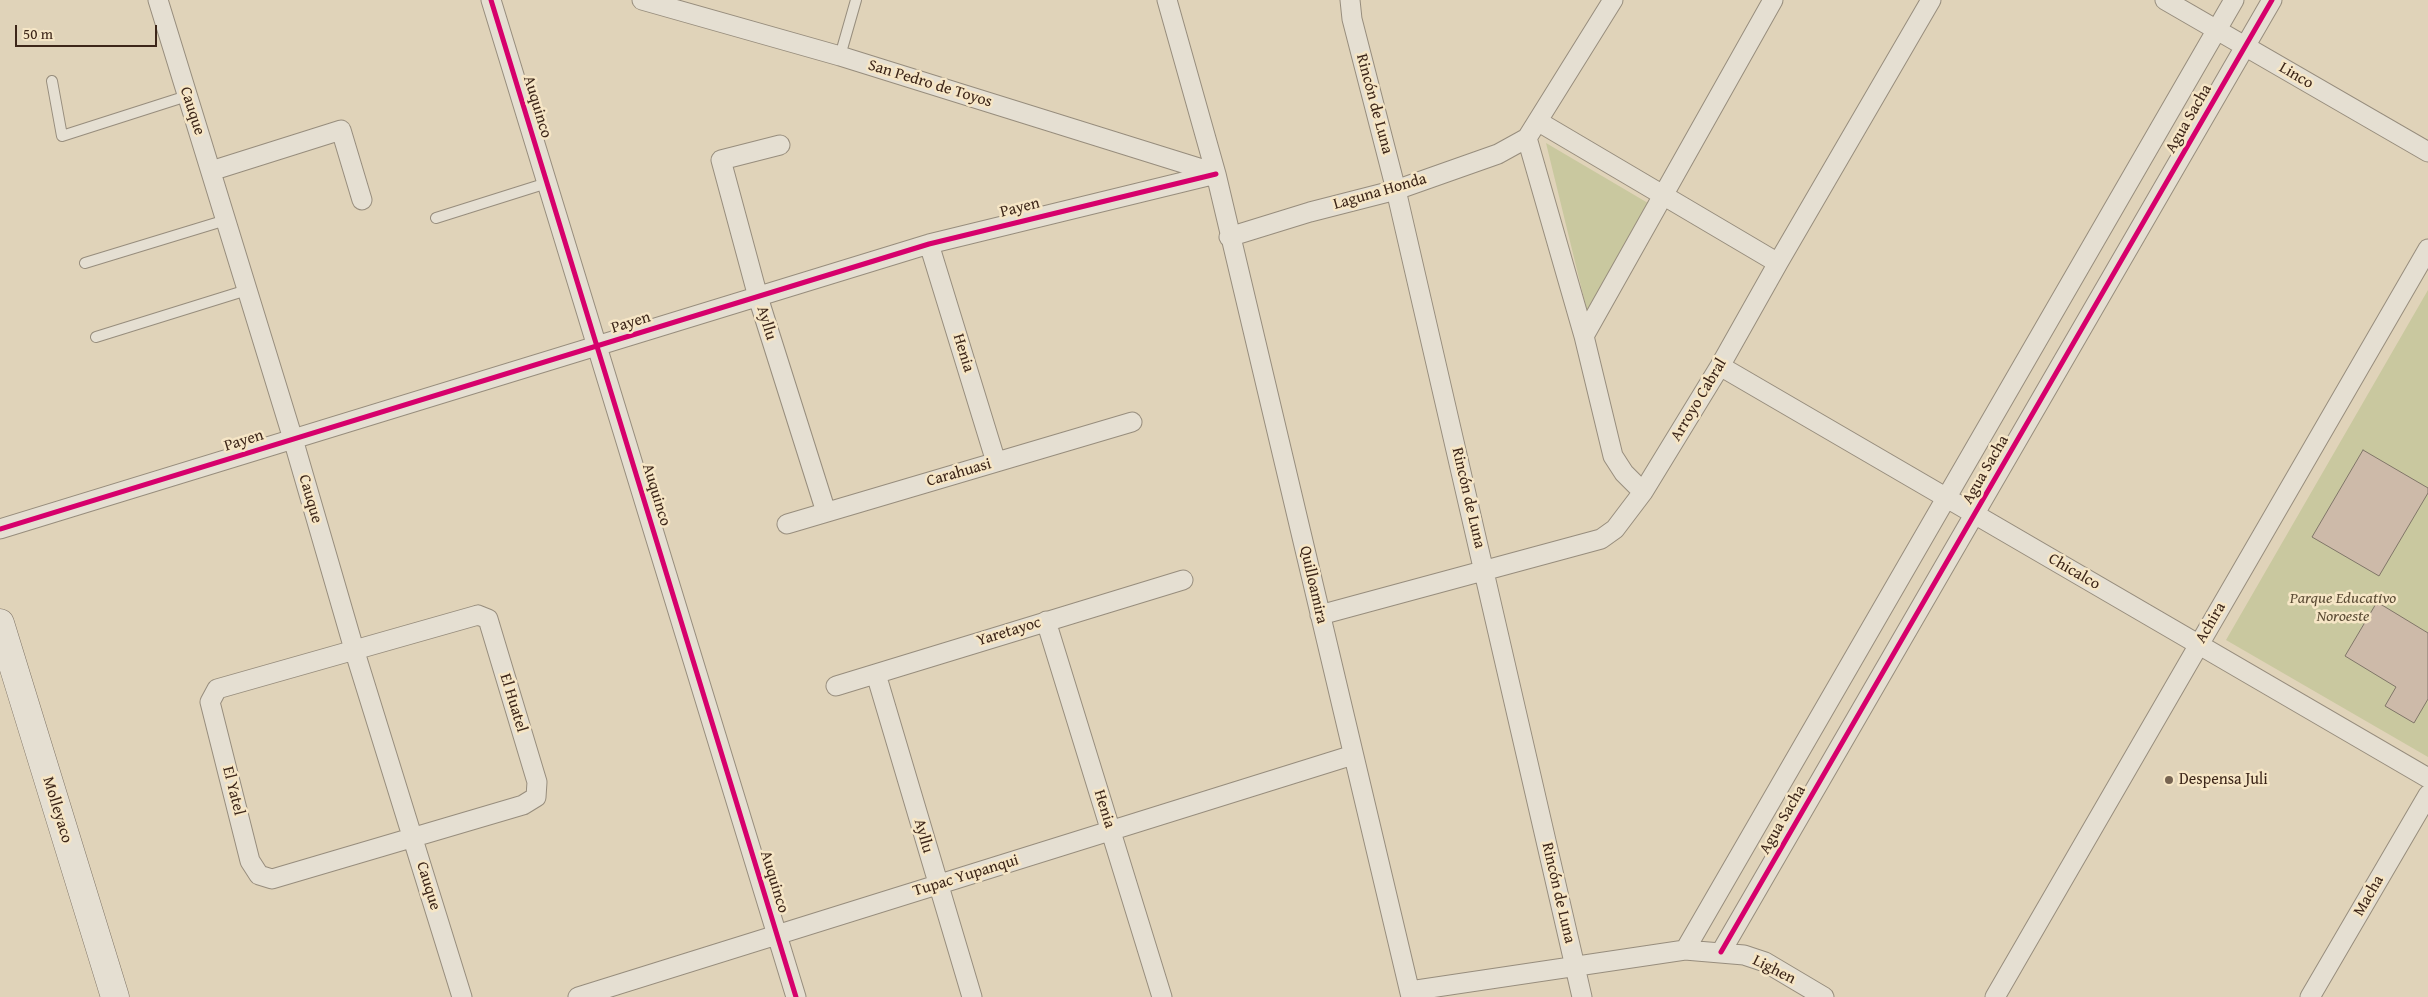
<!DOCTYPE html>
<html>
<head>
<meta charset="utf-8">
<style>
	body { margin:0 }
	#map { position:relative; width:2428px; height:997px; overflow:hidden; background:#e0d3b9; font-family:"Gentium Book Plus",serif }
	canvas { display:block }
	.scale { position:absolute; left:15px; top:25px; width:142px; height:22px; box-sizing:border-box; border:2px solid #3d2619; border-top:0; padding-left:6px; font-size:15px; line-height:18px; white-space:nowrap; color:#3d2619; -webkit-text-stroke:4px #f6e6c6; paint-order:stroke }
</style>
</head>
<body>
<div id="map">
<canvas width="2428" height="997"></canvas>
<div class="scale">50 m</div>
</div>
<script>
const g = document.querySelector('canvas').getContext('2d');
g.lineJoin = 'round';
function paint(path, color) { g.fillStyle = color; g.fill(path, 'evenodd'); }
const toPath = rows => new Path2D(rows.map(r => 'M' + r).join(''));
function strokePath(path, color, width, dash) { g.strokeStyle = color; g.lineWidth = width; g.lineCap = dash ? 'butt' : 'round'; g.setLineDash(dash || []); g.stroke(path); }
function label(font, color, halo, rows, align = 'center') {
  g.font = font + ' "Gentium Book Plus",serif'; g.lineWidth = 5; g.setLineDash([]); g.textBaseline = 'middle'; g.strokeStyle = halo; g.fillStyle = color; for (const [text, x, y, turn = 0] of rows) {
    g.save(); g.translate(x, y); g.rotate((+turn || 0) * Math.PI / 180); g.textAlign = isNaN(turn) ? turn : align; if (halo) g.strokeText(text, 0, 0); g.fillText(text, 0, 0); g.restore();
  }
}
paint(toPath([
	[1546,143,1653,206,1588,315],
	[2428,290,2428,757,2226,640]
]), '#c9c89f');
const building = toPath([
	[2363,450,2428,488,2428,493,2379,576,2312,537,2363,450],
	[2377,602,2428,633,2428,699,2414,723,2385,706,2396,687,2345,656,2377,602]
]);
paint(building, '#cdbaa9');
strokePath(building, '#807668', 1);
const lane = toPath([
	[840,56,856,0],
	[52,81,62,136,187,96],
	[436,218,547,183],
	[85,263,226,220],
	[96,337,247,290]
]);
const street = toPath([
	[158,0,293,439,354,649,462,997],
	[491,0,796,997],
	[642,0,840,56,1215,173],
	[1167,0,1216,174,1411,997],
	[1350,0,1352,19,1396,190,1582,997],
	[2165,0,2428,152],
	[1539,122,1778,263],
	[780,145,721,160,758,297,826,512],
	[211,171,341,130,362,200],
	[1229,237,1310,212,1396,190,1498,154,1527,138],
	[929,244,996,462],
	[1584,336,1527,138,1613,0],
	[1720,366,2428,778],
	[1643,492,1624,473,1613,456,1584,336,1773,0],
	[787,524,1132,422],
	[0,529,929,244,1216,174],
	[478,615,488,619,537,782,536,797,523,805,272,879,259,875,250,861,210,702,217,689,478,615],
	[1320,615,1601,539,1615,529,1643,492,1720,366,1778,263,1931,0],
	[1046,621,1162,997],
	[876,674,972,997],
	[836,686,1183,580],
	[1685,950,2234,0],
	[1721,952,2272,0],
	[1410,991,1685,950,1744,955,1765,962,1824,997],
	[578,997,1353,755],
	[1995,997,2428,249],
	[2310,997,2428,795]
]);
const secondary = toPath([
	[0,623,115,997]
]);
strokePath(lane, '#978d7d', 12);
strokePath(street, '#978d7d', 21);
strokePath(secondary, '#807668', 29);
strokePath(lane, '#e5dfd2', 10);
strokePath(street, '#e5dfd2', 19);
strokePath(secondary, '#e5dfd2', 28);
strokePath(toPath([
	[491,0,796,997],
	[0,529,929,244,1216,174],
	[1721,952,2272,0]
]), '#d6006c', 5);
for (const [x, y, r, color] of [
	[2169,780,5,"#766351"]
]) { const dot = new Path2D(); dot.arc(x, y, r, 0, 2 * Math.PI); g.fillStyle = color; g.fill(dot); strokePath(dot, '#f6e6c6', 2); }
label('16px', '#3d2619', '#f6e6c6', [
	["Linco",2296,76,30],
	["San Pedro de Toyos",930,84,17],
	["Rincón de Luna",1374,104,75],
	["Auquinco",537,107,73],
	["Cauque",192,111,72],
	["Agua Sacha",2189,119,-60],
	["Laguna Honda",1380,192,-16],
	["Payen",1020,208,-14],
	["Payen",631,323,-17],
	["Ayllu",766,323,73],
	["Henia",963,353,73],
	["Arroyo Cabral",1699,400,-59],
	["Payen",244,441,-17],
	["Agua Sacha",1986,470,-60],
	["Carahuasi",959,473,-16],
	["Auquinco",656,495,73],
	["Rincón de Luna",1468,498,77],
	["Cauque",310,499,74],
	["Chicalco",2074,572,30],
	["Quilloamira",1313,585,77],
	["Achira",2211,623,-60],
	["Yaretayoc",1009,632,-17],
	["El Huatel",513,703,73],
	["El Yatel",233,791,76],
	["Henia",1104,809,73],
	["Molleyaco",57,810,73],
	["Agua Sacha",1783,820,-60],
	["Ayllu",923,836,74],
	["Tupac Yupanqui",966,876,-17],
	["Auquinco",774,882,73],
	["Cauque",428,886,73],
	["Rincón de Luna",1558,893,77],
	["Macha",2369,896,-60],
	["Lighen",1774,970,27]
]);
label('italic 16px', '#5b4c35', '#f6e6c6', [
	["Parque Educativo",2343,599],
	["Noroeste",2343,617]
]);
label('16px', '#3d2619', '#f6e6c6', [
	["Despensa Juli",2179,780]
], 'left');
</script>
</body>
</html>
